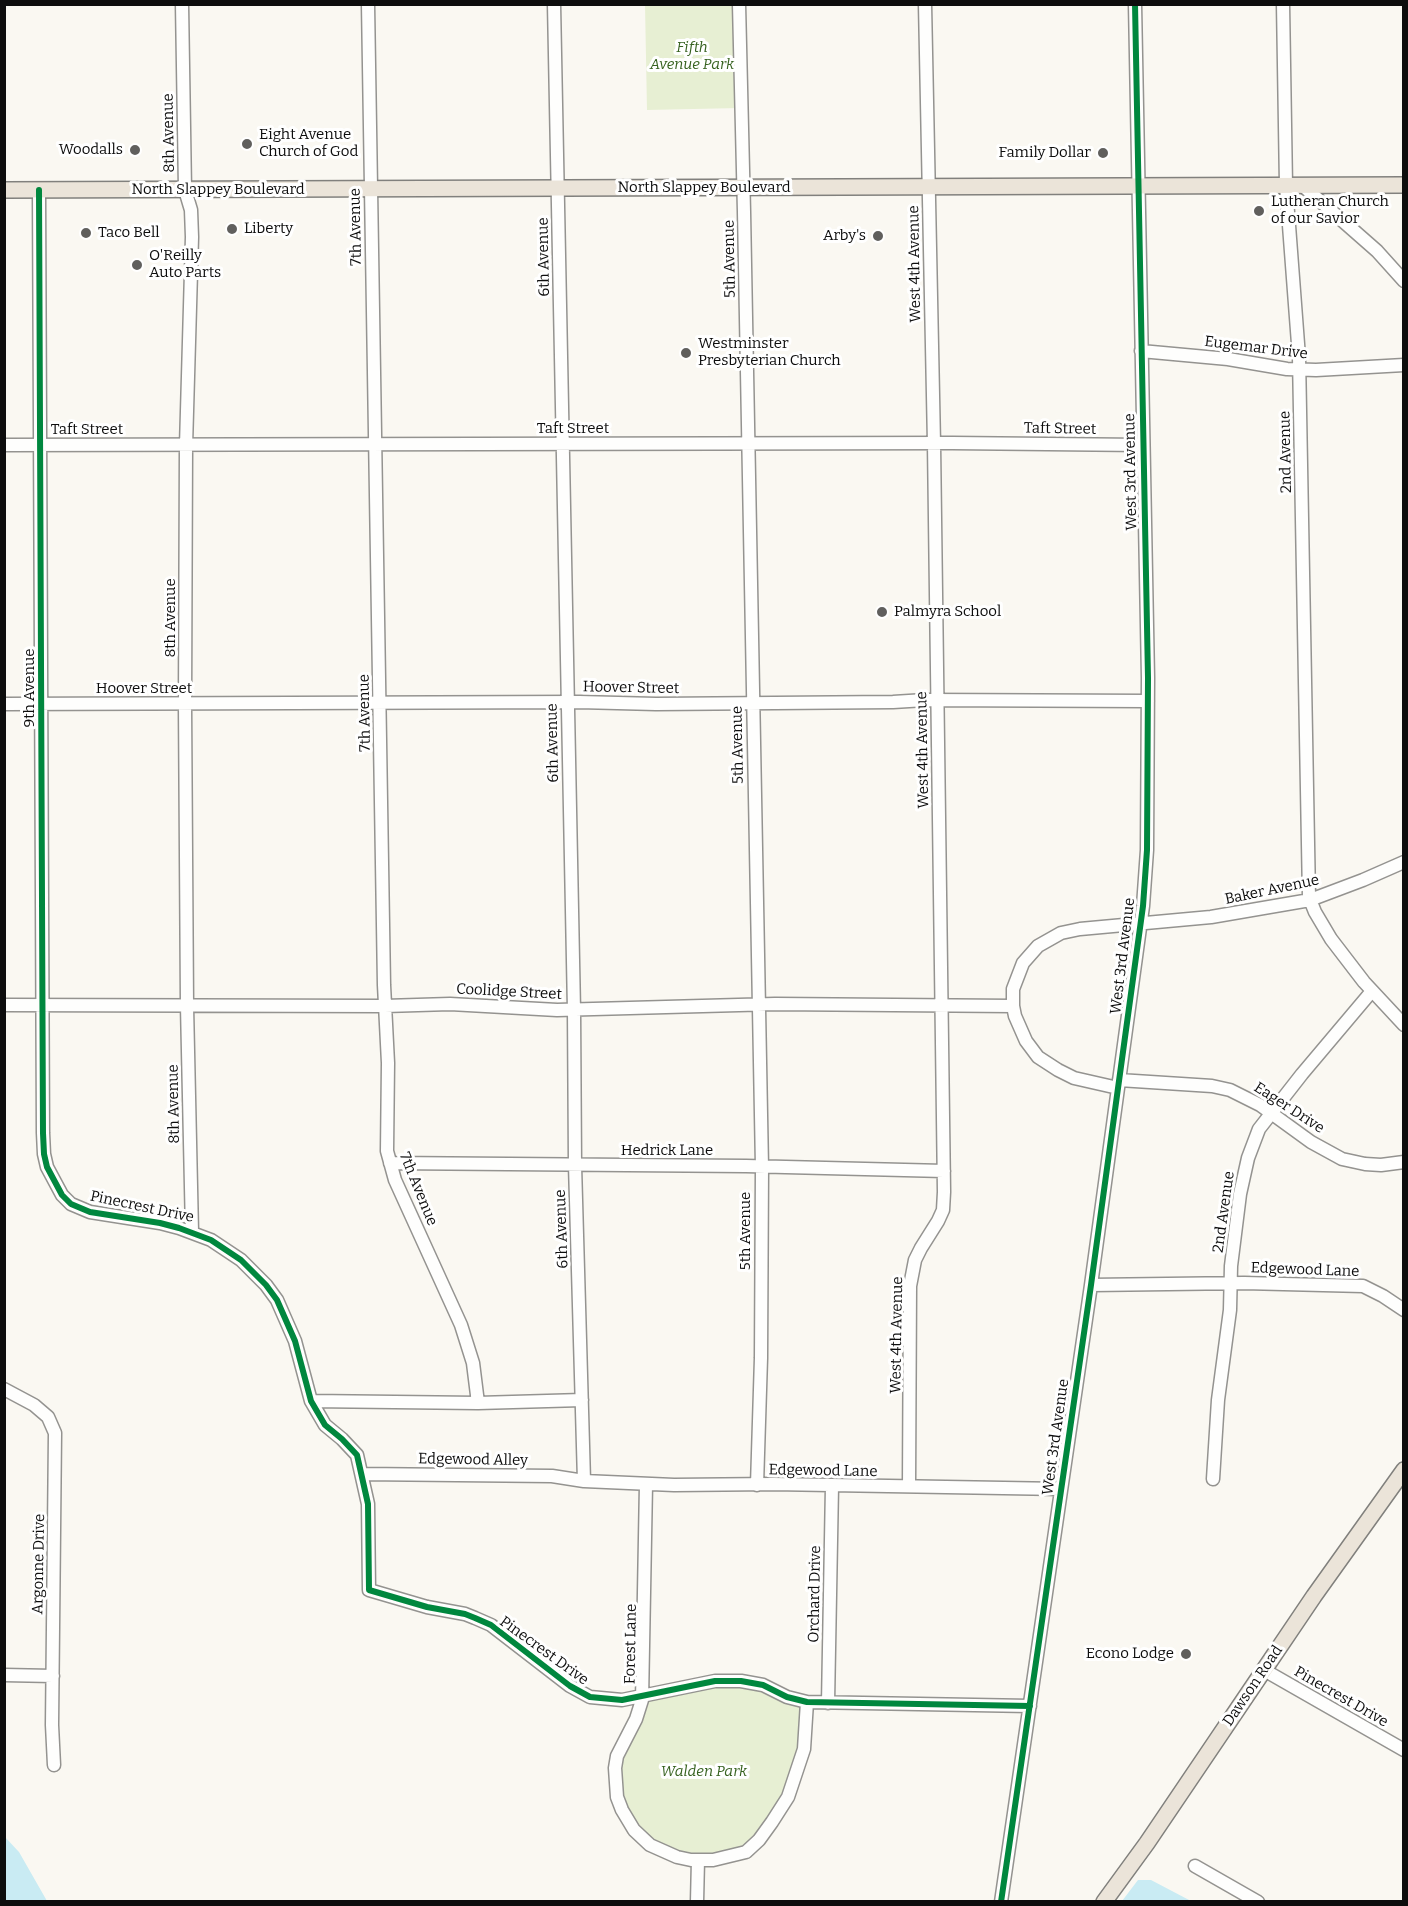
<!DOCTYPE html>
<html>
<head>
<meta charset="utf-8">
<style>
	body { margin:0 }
	#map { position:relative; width:1408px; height:1906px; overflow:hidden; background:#faf8f2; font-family:Bitter,serif }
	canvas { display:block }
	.frame { position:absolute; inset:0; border:6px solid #0d0d0d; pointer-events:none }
</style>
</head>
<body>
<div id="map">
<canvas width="1408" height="1906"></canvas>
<div class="frame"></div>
</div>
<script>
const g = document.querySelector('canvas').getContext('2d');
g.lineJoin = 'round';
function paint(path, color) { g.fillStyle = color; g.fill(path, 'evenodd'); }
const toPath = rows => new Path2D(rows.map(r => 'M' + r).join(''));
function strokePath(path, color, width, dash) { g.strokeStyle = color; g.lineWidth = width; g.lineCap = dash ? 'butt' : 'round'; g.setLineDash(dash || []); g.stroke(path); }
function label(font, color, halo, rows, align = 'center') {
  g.font = font + ' Bitter,serif'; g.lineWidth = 6; g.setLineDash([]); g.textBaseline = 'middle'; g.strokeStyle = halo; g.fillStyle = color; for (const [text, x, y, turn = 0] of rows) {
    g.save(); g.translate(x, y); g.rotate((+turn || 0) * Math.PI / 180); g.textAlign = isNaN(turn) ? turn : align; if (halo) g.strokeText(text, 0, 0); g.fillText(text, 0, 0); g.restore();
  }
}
paint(toPath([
	[645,5,737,5,740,108,647,110],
	[728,1681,807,1703,798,1769,758,1840,713,1860,664,1852,627,1820,615,1768,642,1701]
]), '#e7efd3');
paint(toPath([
	[4,1836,19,1852,47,1901,5,1901],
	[1138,1880,1151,1880,1191,1901,1122,1901]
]), '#c9ebf3');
const minor = toPath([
	[182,4,185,190,191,210,192,237,186,446,185,704,187,1006,192,1232],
	[368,4,384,985,388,1063,387,1151,395,1180,461,1325,473,1363,478,1403],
	[554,4,574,1010,575,1165,584,1481],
	[739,4,744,212,762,1167,761,1358,757,1485],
	[1283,4,1286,186,1299,357,1309,897,1315,912,1331,939,1364,982,1404,1025],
	[1303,186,1377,251,1404,281],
	[39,190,43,1133,44,1154,47,1167,62,1195,71,1204,90,1212,160,1223,179,1228,211,1240,241,1260,266,1285,277,1300,295,1341,311,1401,325,1425,342,1439,357,1455,368,1504,369,1590,427,1607,465,1614,475,1618,491,1625,570,1686,590,1697,622,1700,715,1681,741,1681,763,1685,787,1697,807,1702,1030,1706],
	[1141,351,1228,359,1287,369,1316,370,1404,365],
	[4,445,952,443,1142,445],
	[4,704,579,702,656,704,893,702,925,700,1148,701],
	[4,1005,385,1006,450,1004,557,1010,775,1004,1013,1006],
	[1119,1080,1212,1086,1230,1090,1260,1105,1311,1142,1342,1159,1365,1164,1381,1165,1404,1162],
	[1118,1088,1074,1078,1058,1070,1038,1057,1026,1041,1015,1016,1013,1006,1013,989,1023,963,1038,946,1061,933,1080,929,1211,917,1310,900,1363,880,1404,862],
	[390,1163,746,1166,944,1171],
	[1091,1285,1244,1283,1363,1286,1383,1296,1404,1310],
	[4,1389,34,1405,48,1417,55,1433,52,1725,54,1765],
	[311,1401,478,1403,582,1400],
	[362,1474,552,1476,584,1481,674,1485,773,1484,1061,1489],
	[1213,1479,1218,1400,1230,1310,1231,1266,1240,1194,1248,1158,1259,1129,1302,1074,1372,991],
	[646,1484,642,1700,636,1719,617,1756,615,1768,617,1797,622,1810,634,1830,650,1845,677,1857,691,1860,713,1860,746,1852,759,1840,772,1822,788,1797,804,1749,807,1702],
	[909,1486,910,1286,915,1260,921,1248,938,1221,943,1210,944,1192,934,444,925,4],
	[1264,1670,1404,1750],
	[4,1675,53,1676],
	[828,1703,832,1486],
	[1195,1866,1258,1902],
	[697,1902,698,1860],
	[1001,1902,1091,1285,1143,906,1147,850,1148,678,1135,4]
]);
const major = toPath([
	[4,190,1404,185],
	[1104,1902,1147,1843,1314,1596,1404,1470]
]);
strokePath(minor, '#949390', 15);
strokePath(major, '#81807d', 18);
strokePath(minor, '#fefefd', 12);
strokePath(major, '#ebe4d9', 15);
strokePath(toPath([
	[39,190,43,1133,44,1154,47,1167,62,1195,71,1204,90,1212,160,1223,179,1228,211,1240,241,1260,266,1285,277,1300,295,1341,311,1401,325,1425,342,1439,357,1455,368,1504,369,1590,427,1607,465,1614,475,1618,491,1625,570,1686,590,1697,622,1700,715,1681,741,1681,763,1685,787,1697,807,1702,1030,1706],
	[1001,1902,1091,1285,1143,906,1147,850,1148,678,1135,4]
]), '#00873e', 6);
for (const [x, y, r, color] of [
	[247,144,6,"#605f5d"],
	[135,150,6,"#605f5d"],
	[1103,153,6,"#605f5d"],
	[1259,211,6,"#605f5d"],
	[232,229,6,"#605f5d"],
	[86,233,6,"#605f5d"],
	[878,236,6,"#605f5d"],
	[137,265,6,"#605f5d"],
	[686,353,6,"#605f5d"],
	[882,612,6,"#605f5d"],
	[1186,1654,6,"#605f5d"]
]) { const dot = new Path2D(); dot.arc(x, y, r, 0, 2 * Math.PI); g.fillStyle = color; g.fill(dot); strokePath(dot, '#fff', 2); }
label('italic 15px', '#376220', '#fff', [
	["Fifth",692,48],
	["Avenue Park",692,65],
	["Walden Park",704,1772]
]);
label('15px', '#0d0d0d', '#fff', [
	["8th Avenue",169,133,-91],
	["North Slappey Boulevard",704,188],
	["North Slappey Boulevard",218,190],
	["7th Avenue",356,227,-91],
	["6th Avenue",544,257,-91],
	["5th Avenue",730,259,-91],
	["West 4th Avenue",915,264,-91],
	["Eugemar Drive",1256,348,7],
	["Taft Street",573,429],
	["Taft Street",1060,429,1],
	["Taft Street",87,430],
	["2nd Avenue",1286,452,-91],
	["West 3rd Avenue",1131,472,-91],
	["8th Avenue",171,618,-90],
	["9th Avenue",30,688,-90],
	["Hoover Street",631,688,1],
	["Hoover Street",144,689],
	["7th Avenue",365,713,-91],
	["6th Avenue",553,743,-91],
	["5th Avenue",738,745,-91],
	["West 4th Avenue",923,750,-91],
	["Baker Avenue",1272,890,-12],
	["West 3rd Avenue",1123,956,-83],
	["Coolidge Street",509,992,3],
	["8th Avenue",174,1104,-91],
	["Eager Drive",1289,1108,33],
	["Hedrick Lane",667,1151],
	["7th Avenue",418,1189,68],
	["Pinecrest Drive",142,1207,12],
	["2nd Avenue",1224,1212,-82],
	["6th Avenue",562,1229,-92],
	["5th Avenue",746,1231,-90],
	["Edgewood Lane",1305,1270,2],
	["West 4th Avenue",897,1335,-89],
	["West 3rd Avenue",1056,1437,-82],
	["Edgewood Alley",473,1460,1],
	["Edgewood Lane",823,1471,1],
	["Argonne Drive",39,1564,-89],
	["Orchard Drive",815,1594,-89],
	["Forest Lane",631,1644,-89],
	["Pinecrest Drive",544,1651,36],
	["Dawson Road",1253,1686,-56],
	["Pinecrest Drive",1341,1697,30]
]);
label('15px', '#0d0d0d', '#fff', [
	["Eight Avenue",259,135],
	["Church of God",259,152],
	["Woodalls",123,150,"right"],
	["Family Dollar",1091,153,"right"],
	["Lutheran Church",1271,202],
	["of our Savior",1271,219],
	["Liberty",244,229],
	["Taco Bell",98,233],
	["Arby's",866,236,"right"],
	["O'Reilly",149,256],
	["Auto Parts",149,273],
	["Westminster",698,344],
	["Presbyterian Church",698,361],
	["Palmyra School",894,612],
	["Econo Lodge",1174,1654,"right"]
], 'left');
</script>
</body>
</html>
